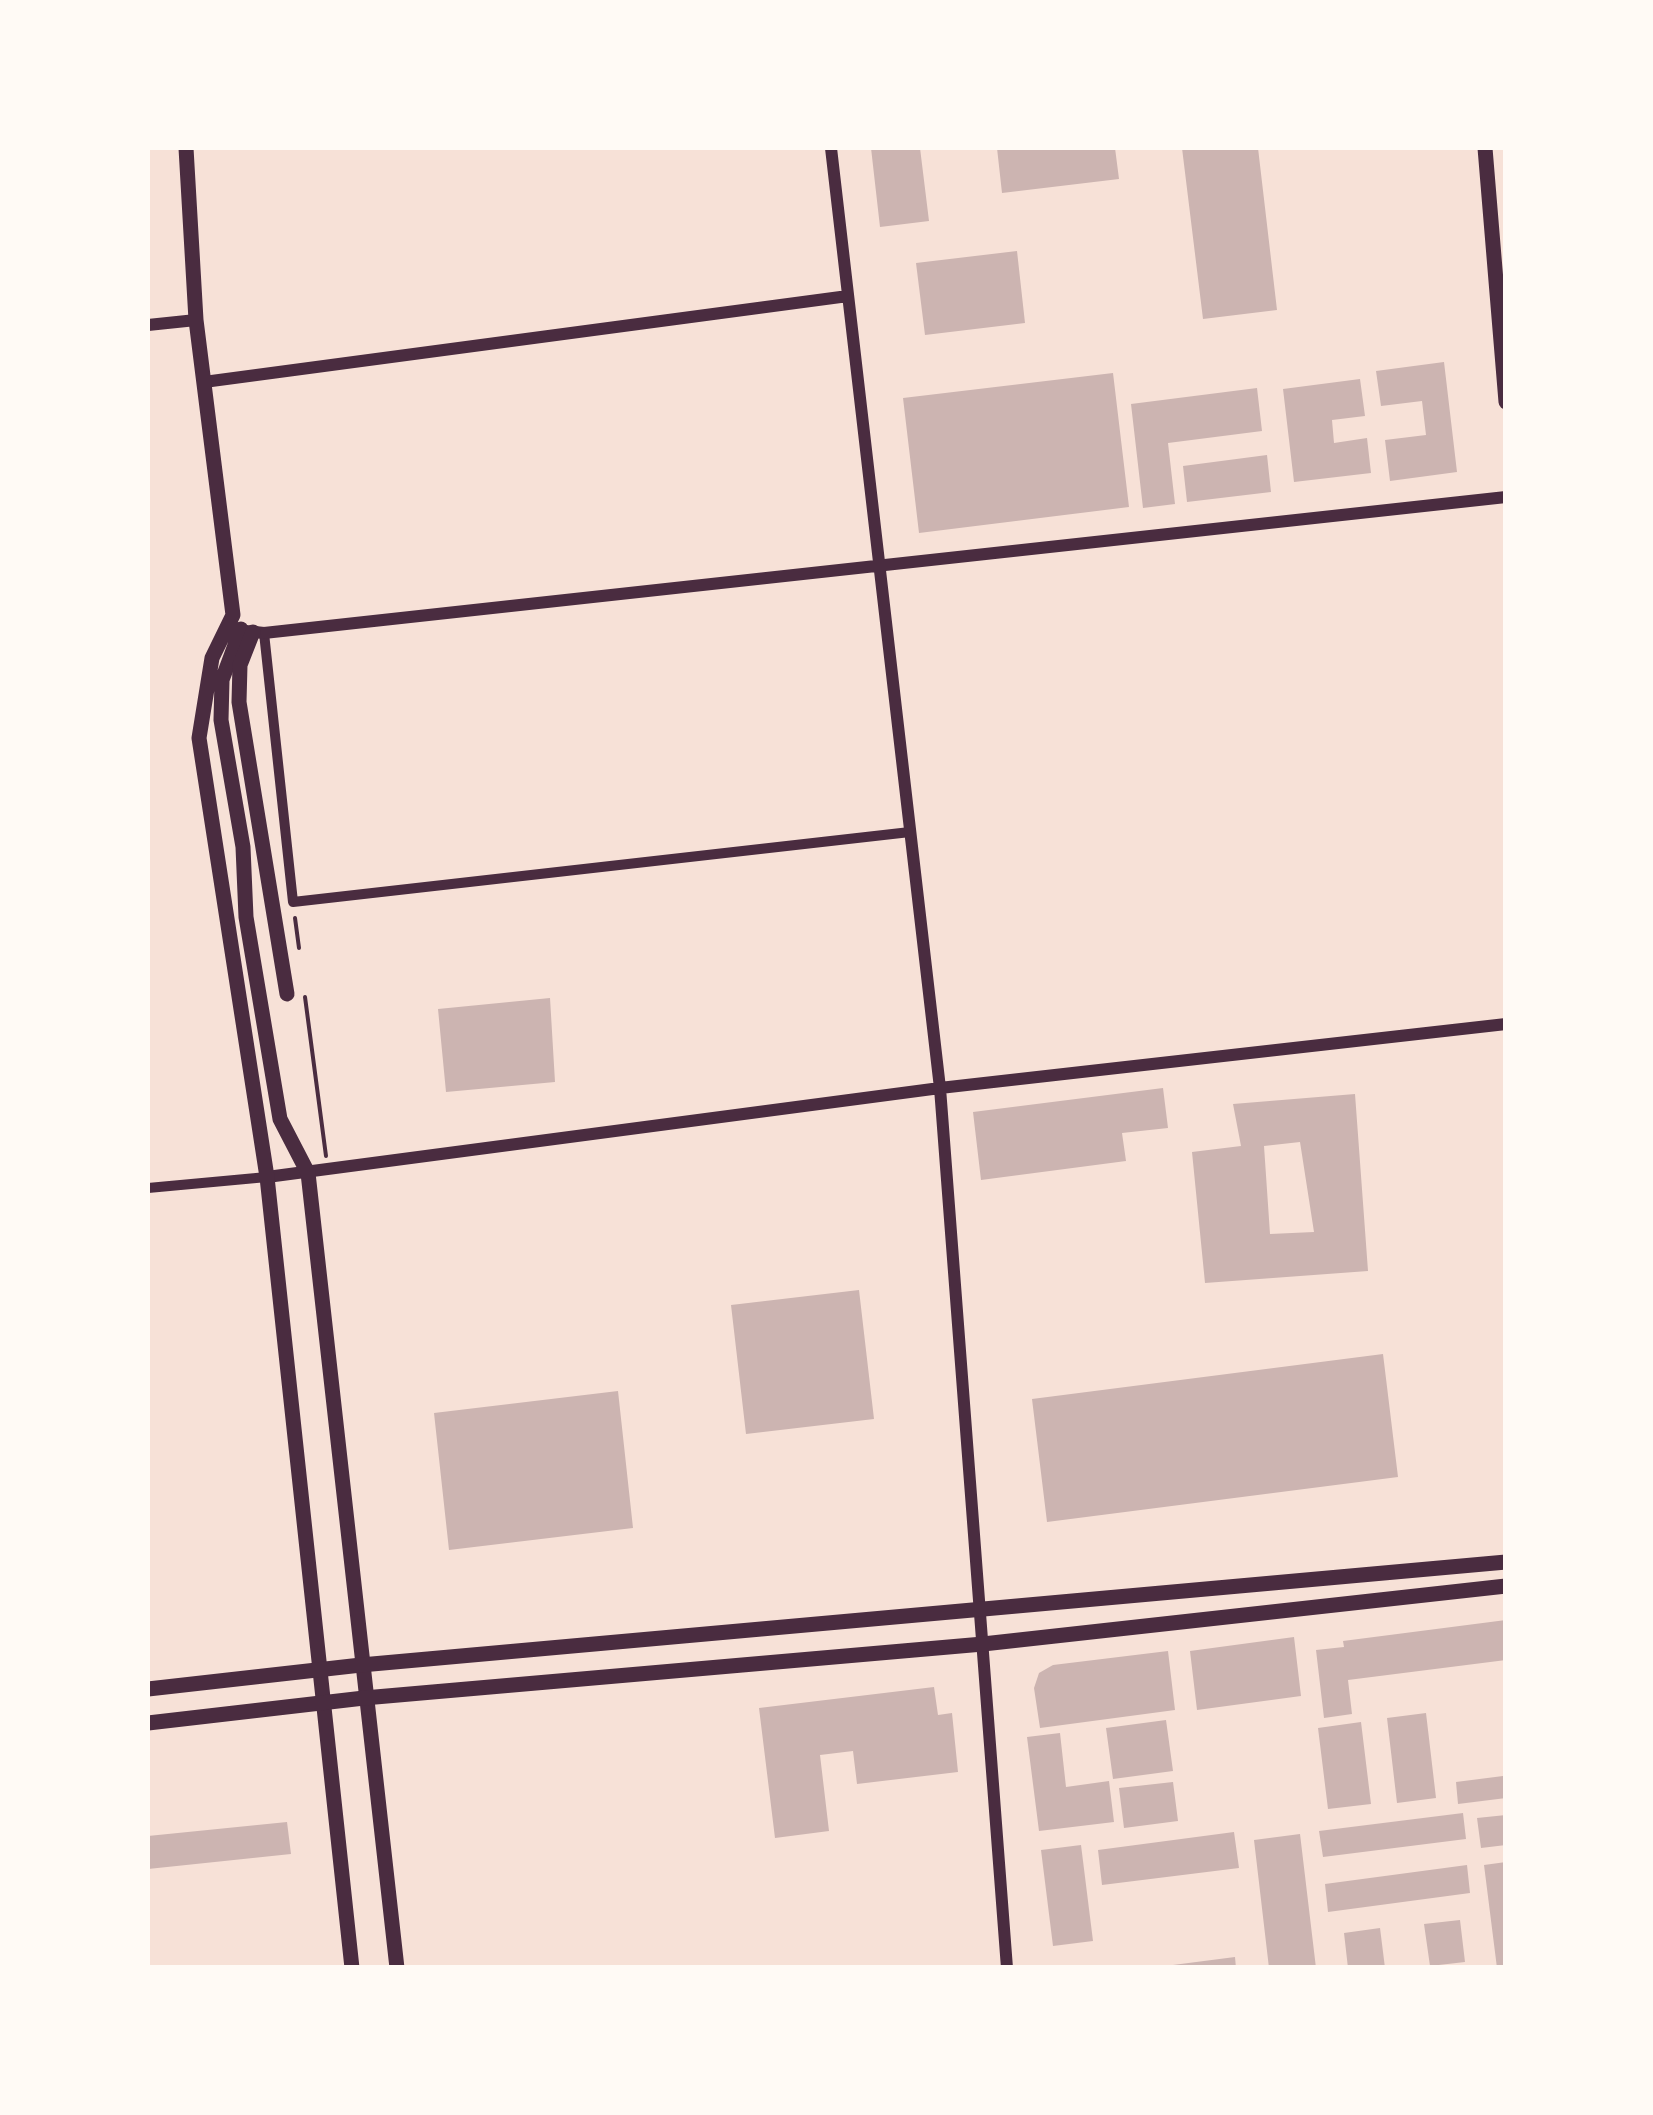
<!DOCTYPE html>
<html>
<head>
<meta charset="utf-8">
<style>
	body { margin:0 }
	#map { position:relative; width:1653px; height:2115px; overflow:hidden; background:#f7e1d7; font-family:"PT Sans Narrow",sans-serif }
	canvas { display:block }
	.frame { position:absolute; inset:0; border:150px solid #fffaf5; pointer-events:none }
</style>
</head>
<body>
<div id="map">
<canvas width="1653" height="2115"></canvas>
<div class="frame"></div>
</div>
<script>
const g = document.querySelector('canvas').getContext('2d');
g.lineJoin = 'round';
function paint(path, color) { g.fillStyle = color; g.fill(path, 'evenodd'); }
const toPath = rows => new Path2D(rows.map(r => 'M' + r).join(''));
function strokePath(path, color, width, dash) { g.strokeStyle = color; g.lineWidth = width; g.lineCap = dash ? 'butt' : 'round'; g.setLineDash(dash || []); g.stroke(path); }
paint(toPath([
	[871,148,920,148,929,221,880,227],
	[997,148,1115,148,1119,179,1002,193],
	[1182,148,1258,148,1277,310,1203,319],
	[1017,251,1025,323,925,335,916,263],
	[1444,362,1457,472,1390,481,1385,440,1426,435,1422,401,1381,406,1376,371],
	[1113,373,1129,507,919,533,903,398],
	[1360,379,1365,416,1332,420,1334,443,1367,438,1371,473,1294,482,1283,389],
	[1257,388,1262,431,1168,443,1175,504,1143,508,1131,404],
	[1267,455,1271,492,1187,502,1183,466],
	[550,998,555,1082,446,1092,438,1009],
	[1163,1088,1168,1128,1122,1133,1126,1161,981,1180,973,1112],
	[1355,1094,1368,1271,1205,1283,1192,1152,1241,1146,1233,1104],
	[1300,1142,1314,1232,1270,1234,1264,1146],
	[859,1290,874,1419,746,1434,731,1305],
	[1383,1354,1398,1477,1047,1522,1032,1399],
	[618,1391,633,1528,449,1550,434,1413],
	[1506,1620,1506,1660,1348,1680,1352,1714,1324,1718,1316,1650,1344,1647,1343,1641],
	[1294,1637,1301,1696,1197,1710,1190,1651],
	[1168,1651,1175,1710,1040,1728,1034,1688,1039,1673,1053,1665],
	[934,1687,938,1715,952,1713,958,1772,857,1784,853,1751,820,1755,829,1831,775,1838,759,1708],
	[1426,1713,1436,1798,1397,1803,1387,1718],
	[1166,1720,1173,1771,1113,1779,1106,1728],
	[1361,1722,1371,1804,1328,1809,1318,1728],
	[1060,1733,1066,1787,1109,1781,1114,1822,1039,1831,1027,1737],
	[1503,1776,1506,1798,1458,1804,1456,1782],
	[1173,1782,1178,1821,1124,1828,1119,1788],
	[1463,1813,1466,1839,1323,1857,1319,1831],
	[1506,1815,1506,1845,1481,1848,1477,1818],
	[287,1822,291,1854,148,1869,148,1836],
	[1234,1832,1239,1868,1102,1885,1098,1850],
	[1300,1834,1316,1968,1269,1968,1254,1840],
	[1081,1845,1093,1941,1053,1946,1041,1850],
	[1506,1862,1506,1968,1497,1968,1484,1865],
	[1467,1865,1470,1893,1328,1912,1325,1884],
	[1460,1920,1465,1962,1430,1966,1424,1924],
	[1380,1928,1385,1968,1348,1968,1344,1933],
	[1235,1957,1236,1968,1174,1968,1173,1965]
]), '#ccb4b1');
strokePath(toPath([
	[295,918,299,948],
	[305,997,326,1156]
]), '#4a2c40', 4);
strokePath(toPath([
	[264,633,293,902,910,832],
	[148,1188,267,1177]
]), '#4a2c40', 10);
strokePath(toPath([
	[831,148,940,1088,1007,1968],
	[148,325,196,320],
	[204,382,848,296],
	[246,631,264,633,1506,497],
	[267,1177,940,1088,1506,1024]
]), '#4a2c40', 12);
strokePath(toPath([
	[186,148,196,320,233,615,212,658,199,738,267,1177,352,1968],
	[241,629,222,680,221,720,243,847,246,917,280,1119,308,1173,397,1968]
]), '#4a2c40', 15);
strokePath(toPath([
	[1485,148,1506,402],
	[253,632,240,665,239,702,287,994],
	[148,1689,361,1665,1506,1562],
	[148,1723,364,1698,983,1644,1506,1586]
]), '#4a2c40', 15);
</script>
</body>
</html>
